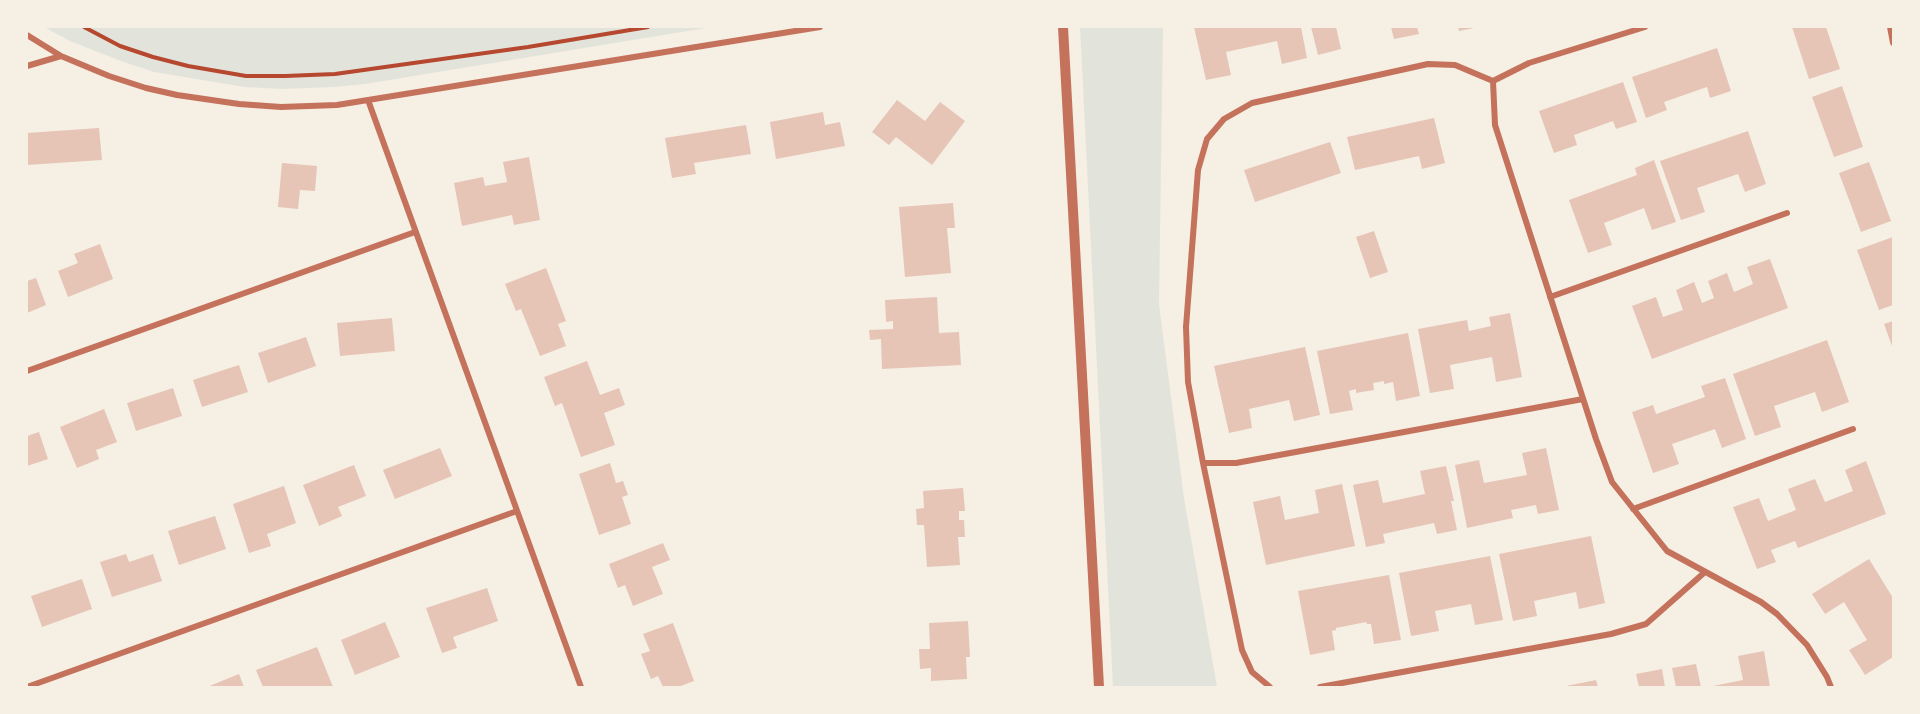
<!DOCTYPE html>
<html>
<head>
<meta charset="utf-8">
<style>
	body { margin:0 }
	#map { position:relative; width:1920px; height:714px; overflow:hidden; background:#f6efe4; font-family:"Nunito Sans",sans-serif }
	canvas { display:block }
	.frame { position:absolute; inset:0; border:28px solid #f6efe4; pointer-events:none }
</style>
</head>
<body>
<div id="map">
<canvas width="1920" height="714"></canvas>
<div class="frame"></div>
</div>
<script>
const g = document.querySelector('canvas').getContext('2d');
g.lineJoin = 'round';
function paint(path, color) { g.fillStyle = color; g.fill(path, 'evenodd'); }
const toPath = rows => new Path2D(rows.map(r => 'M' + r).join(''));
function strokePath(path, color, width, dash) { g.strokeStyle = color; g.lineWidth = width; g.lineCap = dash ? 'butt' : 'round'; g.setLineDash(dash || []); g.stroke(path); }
paint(toPath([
	[44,27,712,27,365,84,335,87,282,89,245,87,154,72,121,61,70,41],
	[1080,27,1163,27,1159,304,1184,498,1217,687,1113,687]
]), '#e2e4dc');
paint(toPath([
	[1194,27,1301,27,1307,58,1282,64,1277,41,1226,52,1231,75,1206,80],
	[1311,27,1336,27,1341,49,1318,55],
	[1391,27,1417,27,1419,34,1394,39],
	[1458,27,1474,27,1474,28,1459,31],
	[1792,27,1826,27,1840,69,1809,79],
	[1717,48,1731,91,1710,98,1707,87,1664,102,1667,110,1646,118,1632,77],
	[1623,82,1637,122,1616,129,1613,121,1574,135,1577,145,1554,153,1539,111],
	[1842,86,1863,147,1834,157,1812,97],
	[897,100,925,121,940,102,965,121,932,165,896,137,889,145,872,132],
	[823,112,825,125,840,122,845,146,776,159,770,122],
	[1434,118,1445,163,1422,169,1419,156,1355,170,1347,137],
	[746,125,751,154,694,163,696,174,672,178,665,138],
	[99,128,102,160,27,165,27,133],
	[1748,131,1766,184,1745,192,1738,174,1697,188,1705,212,1681,220,1660,161],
	[1330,142,1341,173,1255,202,1244,170],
	[529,157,540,220,514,225,512,215,462,226,454,183,483,177,485,186,507,182,503,162],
	[1654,160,1676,222,1652,230,1644,208,1604,223,1612,245,1588,253,1569,200,1637,175,1635,168],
	[1869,162,1891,221,1861,232,1839,173],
	[282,163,317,166,315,191,300,190,298,209,278,207],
	[953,203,955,228,947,228,951,273,905,277,899,207],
	[1374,231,1388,272,1370,278,1356,237],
	[1893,237,1893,305,1879,310,1857,250],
	[100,244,113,279,68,297,58,271,78,263,74,254],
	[1770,259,1788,308,1652,359,1632,306,1656,297,1663,317,1683,310,1676,290,1694,282,1702,303,1714,298,1708,281,1727,273,1734,292,1753,284,1747,267],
	[546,268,566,321,558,324,566,346,540,356,521,309,516,311,505,284],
	[36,278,46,305,27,313,27,281],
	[937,297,939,333,959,332,961,365,882,369,881,339,870,340,869,330,893,329,893,321,886,322,885,300],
	[1510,313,1522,377,1496,382,1492,357,1450,365,1454,389,1430,393,1418,329,1467,320,1469,331,1491,326,1489,317],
	[392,318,395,351,340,356,337,323],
	[1893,321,1893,349,1884,324],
	[1408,333,1420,396,1396,401,1393,382,1384,384,1384,381,1373,383,1374,390,1356,393,1356,389,1349,391,1353,410,1330,414,1317,351],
	[306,337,316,366,268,383,258,353],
	[1827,340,1849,402,1822,412,1815,392,1774,406,1781,427,1755,436,1733,374],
	[1305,347,1320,415,1294,421,1289,400,1249,409,1252,428,1229,433,1214,366],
	[587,361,600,395,619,388,625,405,604,413,615,445,581,457,562,403,555,406,544,377],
	[239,365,248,392,202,407,193,380],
	[1725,378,1746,439,1722,448,1715,429,1672,444,1679,464,1653,473,1632,412,1653,405,1656,414,1705,397,1701,386],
	[173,388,182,416,136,431,127,403],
	[104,409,117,442,96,450,99,459,77,468,60,427],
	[39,432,48,459,27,466,27,436],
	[440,448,452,476,395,499,383,470],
	[1546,448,1559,510,1538,514,1536,505,1511,510,1513,518,1467,528,1455,465,1479,460,1484,483,1527,475,1522,453],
	[1866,461,1886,514,1798,548,1795,541,1771,550,1776,562,1757,569,1733,507,1759,498,1768,521,1796,510,1788,489,1815,479,1825,502,1853,491,1845,470],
	[610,463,616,483,623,481,628,495,622,497,631,524,599,535,579,474],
	[354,465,366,496,338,507,342,516,319,526,303,485],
	[1446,466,1454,501,1451,501,1457,530,1437,534,1434,523,1383,534,1385,543,1366,547,1353,485,1378,480,1383,503,1425,494,1420,471],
	[1342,484,1355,546,1266,565,1253,502,1280,496,1285,520,1319,513,1315,490],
	[284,486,296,523,267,534,271,546,249,553,233,504],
	[963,488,965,511,959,511,959,520,964,520,965,537,958,537,960,565,927,567,924,525,917,525,916,509,924,508,923,491],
	[215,516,226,549,179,565,168,531],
	[1591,536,1605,603,1579,609,1576,592,1534,601,1537,616,1513,621,1499,554],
	[663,543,670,560,652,567,663,594,633,606,625,585,618,588,609,564],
	[126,554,129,562,153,554,162,581,112,597,100,562],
	[1490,556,1503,620,1475,625,1471,604,1435,611,1439,631,1411,636,1399,573],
	[1869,559,1893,598,1893,657,1865,675,1849,650,1867,640,1844,602,1825,614,1812,594],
	[1389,575,1401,640,1374,644,1371,624,1367,624,1366,622,1336,628,1336,630,1332,631,1335,650,1310,655,1298,591],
	[82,579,92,609,42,627,31,596],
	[487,588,498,621,453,637,457,648,442,653,426,608],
	[968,621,970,657,966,657,967,679,931,681,931,668,920,669,919,649,930,649,929,623],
	[385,622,400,657,355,675,341,640],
	[673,623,694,681,678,687,663,687,658,676,651,679,641,654,650,651,643,634],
	[317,647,333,687,263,687,256,670],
	[1764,651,1770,687,1708,687,1743,680,1738,656],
	[1696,664,1701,687,1676,687,1672,668],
	[1662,669,1665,687,1639,687,1636,674],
	[239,674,244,687,207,687],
	[1596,680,1598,687,1566,687,1566,686]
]), '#e6c5b7');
strokePath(toPath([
	[84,27,120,46,153,57,188,66,246,76,285,76,335,74,528,47,648,27]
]), '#b5482f', 4);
strokePath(toPath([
	[1890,27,1893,43],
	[27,35,61,56,109,76,146,88,177,95,239,104,281,107,337,105,368,100,820,27],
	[27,66,61,56],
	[1493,81,1529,63,1645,27],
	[368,100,581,687],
	[1550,297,1787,213],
	[27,371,415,232],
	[1203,463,1236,463,1583,399],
	[1633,509,1853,429],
	[27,687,517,511],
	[1270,687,1252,672,1242,650,1203,463,1188,382,1186,327,1198,170,1207,139,1224,119,1252,103,1428,64,1455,65,1493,81,1495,125,1596,439,1612,482,1667,551,1761,602,1777,614,1807,645,1827,677,1831,687],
	[1320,687,1611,634,1646,624,1705,572]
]), '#c5725c', 6);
strokePath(toPath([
	[1063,27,1099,687]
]), '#c5725c', 10);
</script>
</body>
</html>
